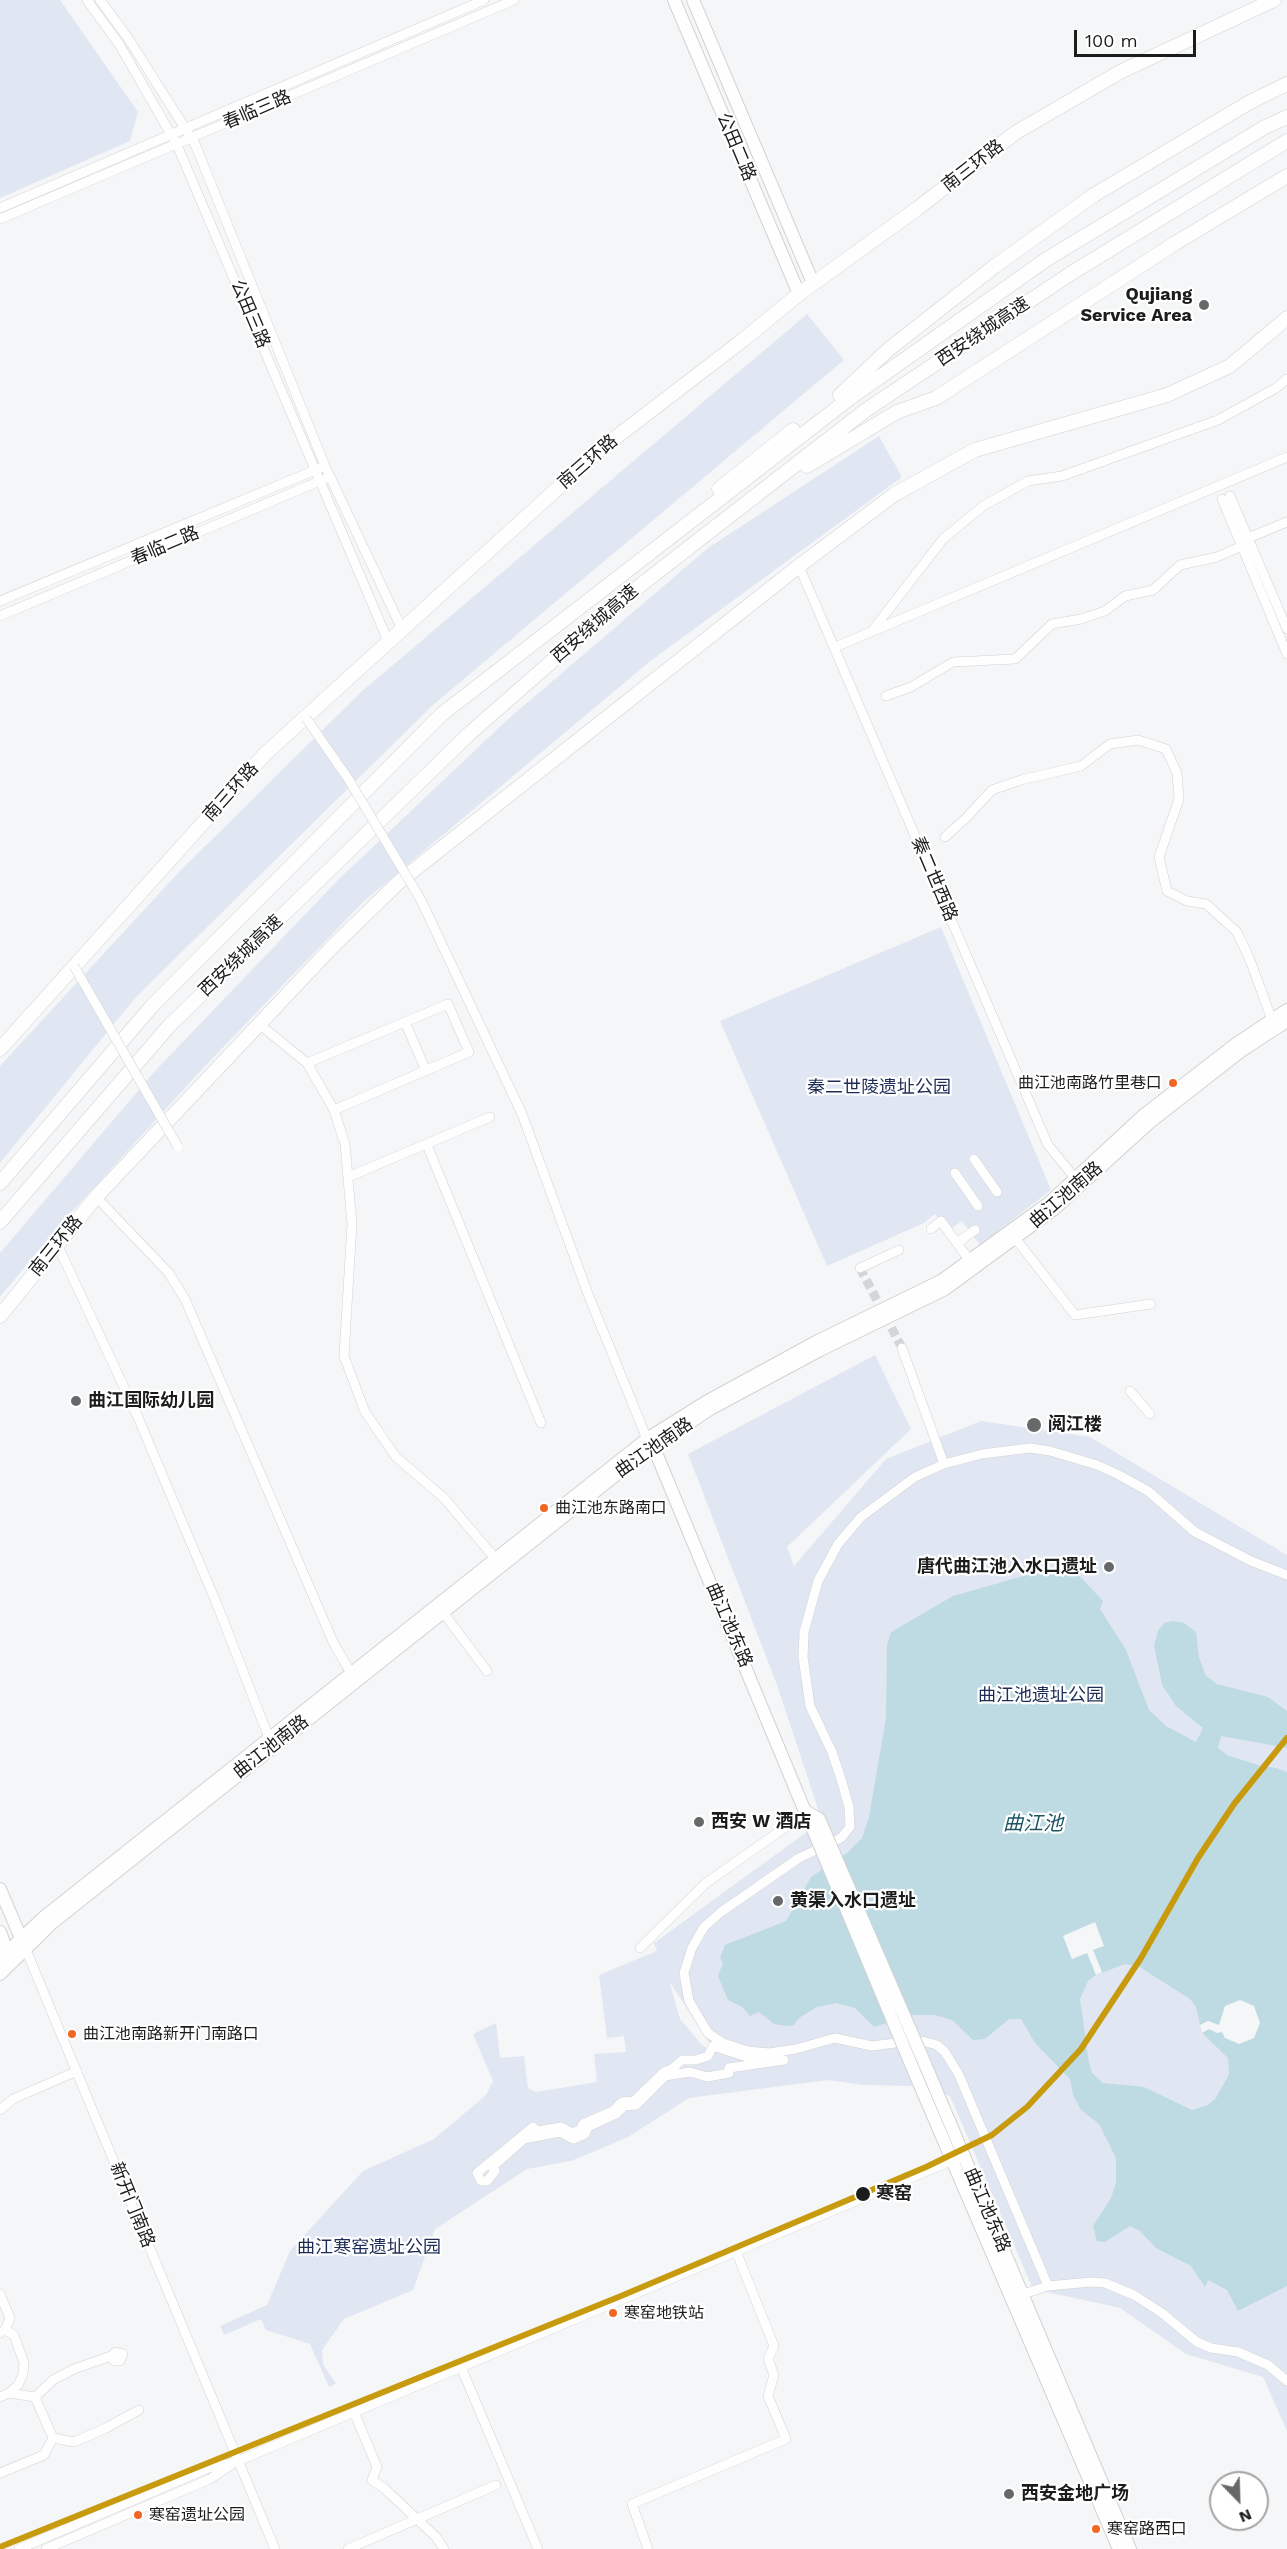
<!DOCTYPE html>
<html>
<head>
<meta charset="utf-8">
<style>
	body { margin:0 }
	#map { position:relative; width:1287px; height:2549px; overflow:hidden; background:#f5f6f7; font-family:"Work Sans",sans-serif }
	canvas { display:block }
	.north { position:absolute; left:1209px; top:2471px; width:60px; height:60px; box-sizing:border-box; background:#fff; border:2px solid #a4a4a4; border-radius:50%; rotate:157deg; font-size:16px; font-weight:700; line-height:24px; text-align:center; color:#1b1c1c }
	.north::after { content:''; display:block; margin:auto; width:21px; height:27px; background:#676869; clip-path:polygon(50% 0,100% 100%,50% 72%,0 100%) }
	.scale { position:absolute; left:1074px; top:30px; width:122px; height:27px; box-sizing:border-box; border:3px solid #1b1c1c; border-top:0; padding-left:8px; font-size:18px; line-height:21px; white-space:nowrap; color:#1b1c1c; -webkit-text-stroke:4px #fff; paint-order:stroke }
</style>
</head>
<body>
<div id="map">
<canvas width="1287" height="2549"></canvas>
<div class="north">N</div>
<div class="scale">100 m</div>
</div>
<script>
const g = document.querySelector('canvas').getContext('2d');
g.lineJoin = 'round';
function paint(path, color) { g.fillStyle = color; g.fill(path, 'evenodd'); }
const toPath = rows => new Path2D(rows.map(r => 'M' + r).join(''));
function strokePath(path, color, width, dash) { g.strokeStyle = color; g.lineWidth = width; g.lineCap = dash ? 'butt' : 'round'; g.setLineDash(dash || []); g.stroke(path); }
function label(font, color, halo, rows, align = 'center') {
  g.font = font + ' "Work Sans","Noto Sans SC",sans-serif'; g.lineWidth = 4.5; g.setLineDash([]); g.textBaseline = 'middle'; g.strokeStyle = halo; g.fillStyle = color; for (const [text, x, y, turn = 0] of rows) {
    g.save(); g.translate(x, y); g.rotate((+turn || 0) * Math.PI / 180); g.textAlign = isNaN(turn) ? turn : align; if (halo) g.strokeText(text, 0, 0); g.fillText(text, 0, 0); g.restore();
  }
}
paint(toPath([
	[0,0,60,0,138,112,130,141,0,198],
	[807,314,844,360,434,704,136,997,0,1163,0,1066,179,872,361,692],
	[879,436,902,477,649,662,363,902,206,1065,57,1228,0,1297,0,1253,155,1071,338,880,506,721,708,548],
	[941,927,1051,1190,980,1245,962,1221,948,1231,935,1214,924,1223,827,1266,720,1021],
	[875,1355,911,1429,787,1547,794,1566,886,1459,981,1421,1090,1437,1287,1555,1287,2431,1263,2377,1186,2354,1120,2308,1033,2289,950,2096,914,2086,863,2085,828,2080,689,2098,628,2137,571,2161,527,2169,435,2229,413,2290,344,2319,322,2350,323,2364,336,2384,329,2387,310,2344,266,2330,261,2319,224,2335,220,2326,267,2305,290,2251,363,2171,434,2139,486,2095,493,2081,473,2034,496,2023,500,2058,524,2056,528,2088,536,2092,597,2082,594,2054,626,2052,624,2036,607,2038,599,1975,657,1951,654,1943,822,1821,777,1685,688,1454],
	[670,1984,671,1984,716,2053,702,2045,680,2019]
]), '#e1e6f3');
paint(toPath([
	[1070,1566,1103,1601,1100,1609,1126,1650,1149,1710,1166,1726,1196,1742,1203,1728,1176,1706,1162,1685,1154,1645,1158,1631,1164,1623,1173,1621,1184,1623,1196,1632,1199,1657,1206,1676,1217,1684,1268,1697,1287,1711,1287,1748,1221,1736,1218,1748,1227,1755,1261,1766,1276,1768,1287,1772,1287,2286,1238,2311,1227,2290,1208,2280,1205,2287,1191,2266,1156,2248,1140,2231,1130,2226,1105,2242,1097,2241,1093,2226,1111,2198,1116,2183,1116,2158,1099,2124,1081,2110,1073,2095,1070,2079,1035,2043,1021,2019,1009,2019,985,2039,973,2040,952,2020,935,2015,914,2015,874,2027,855,2008,836,2003,817,2007,799,2018,794,2025,787,2026,774,2024,759,2012,750,2016,742,2007,728,2000,718,1976,723,1963,720,1958,725,1945,786,1921,811,1877,847,1853,862,1838,869,1817,886,1718,887,1645,891,1632,953,1596,1027,1575],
	[1125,1964,1138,1966,1190,1999,1196,2007,1202,2033,1228,2058,1229,2074,1216,2098,1208,2105,1192,2110,1144,2087,1103,2083,1092,2073,1089,2063,1080,1999,1088,1981,1096,1975]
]), '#bedbe3');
paint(toPath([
	[1095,1922,1104,1946,1093,1950,1102,1972,1096,1975,1087,1953,1072,1959,1063,1936],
	[1240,2000,1254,2006,1260,2023,1254,2038,1239,2044,1225,2038,1222,2032,1217,2033,1209,2029,1202,2033,1200,2025,1208,2021,1219,2025,1225,2006]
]), '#f5f6f7');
strokePath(toPath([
	[860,1268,902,1348]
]), '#d4d5d6', 9, [9, 4.5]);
const minor = toPath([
	[87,0,119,44,177,145,388,641],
	[100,0,128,38,195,144,325,466,402,629],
	[0,208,484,0],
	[0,219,514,0],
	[1230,496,1287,629],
	[1222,499,1287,654],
	[1248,538,1287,522],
	[799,566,1048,1145,1079,1183],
	[0,601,320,468],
	[0,616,327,478],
	[872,631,943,539,983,506,1028,481,1062,476,1218,420,1276,388,1287,379],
	[835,647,1287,457],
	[886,696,911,687,953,662,1015,659,1052,624,1081,619,1105,611,1125,596,1153,590,1180,565,1217,557,1242,546],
	[945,837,966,818,992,790,1021,780,1081,766,1110,744,1138,740,1166,749,1177,773,1179,799,1159,857,1167,891,1187,901,1206,904,1237,932,1250,960,1272,1020],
	[421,900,522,1114,588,1294,647,1439],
	[405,1022,426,1071],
	[259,1024,307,1063,334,1110,345,1144,352,1224,344,1356,365,1412,396,1457,444,1498,499,1563],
	[307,1063,448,1004,469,1052,334,1110],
	[427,1145,541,1423],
	[974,1159,997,1192],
	[955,1173,978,1206],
	[348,1177,490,1117],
	[96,1197,168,1272,185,1299,334,1644,351,1673],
	[931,1229,941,1221,970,1261],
	[1015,1238,1075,1315,1151,1304],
	[957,1243,975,1230],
	[57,1244,137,1415,218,1607,269,1738,273,1743],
	[860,1268,899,1250],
	[902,1348,944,1464],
	[1130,1391,1150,1414],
	[442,1611,487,1671],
	[640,1948,706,1883,807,1812],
	[26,1950,275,2549],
	[713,2046,750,2058,784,2060,729,2068,729,2073,707,2077,690,2072,665,2076,636,2105,624,2106,616,2114,588,2127,585,2134,573,2139,560,2132,524,2139,492,2167,495,2171,487,2181,481,2181,477,2173,533,2127,537,2131,561,2127,572,2133,580,2130,583,2124,613,2111,622,2102,634,2101,664,2072,672,2069,682,2060,696,2060,708,2056,713,2046],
	[0,2110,13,2099,77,2071],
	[1048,2286,959,2075,945,2052,937,2045,918,2040,872,2046,835,2038,796,2049,769,2053,748,2051,723,2043,708,2033,689,2001,684,1973,692,1948,704,1927,721,1912,799,1858,841,1838,850,1827,849,1807,842,1782,832,1752,810,1706,803,1657,804,1632,818,1581,838,1544,861,1517,915,1477,944,1464,982,1454,1030,1448,1050,1451,1097,1465,1117,1474,1148,1491,1195,1532,1251,1561,1287,1575],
	[0,2294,10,2318,5,2330],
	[1017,2296,1048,2286,1091,2282,1105,2283,1134,2295,1162,2313,1197,2342,1211,2348,1238,2352,1268,2365,1287,2381],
	[0,2333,5,2330,14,2335,24,2363,23,2374,18,2385,9,2393],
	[461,2367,538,2549],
	[0,2397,9,2393,35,2397,53,2438,44,2455,0,2473],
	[35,2397,53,2380,74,2369,111,2356,114,2361,120,2361,123,2354,116,2352,111,2356],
	[354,2412,377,2467,372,2480,385,2489,436,2537,444,2549],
	[53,2438,74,2442,104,2429,139,2410],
	[19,2549,206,2469,238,2461,958,2158],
	[46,2549,210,2479,231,2465],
	[348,2549,496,2485],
	[648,2549,632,2504,786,2439,768,2396,774,2375,768,2359,774,2346,736,2251]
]);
const major = toPath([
	[674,0,799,294],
	[693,0,813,283],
	[650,1442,654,1448,809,1821],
	[0,1889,23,1943],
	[0,1932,7,1951,13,1951],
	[0,1959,43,1918,647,1439,706,1402,816,1342,941,1281,1049,1203,1144,1115,1236,1044,1287,1010],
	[0,1974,52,1923,637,1458,710,1409,820,1350,945,1289,1054,1209,1150,1122,1241,1051,1287,1021],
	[925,2064,1130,2549],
	[913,2069,1119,2549]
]);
const highway = toPath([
	[840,395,889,349,995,266,1094,195,1250,102,1287,84],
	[807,466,897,412,936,398,1174,244,1287,176],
	[719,489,793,430],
	[0,1049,265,754,602,448,743,340,799,294,918,208,1015,133,1120,72,1274,0],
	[0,1183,152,1006,442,714,850,398,1047,259,1265,127,1287,117],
	[0,1222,169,1026,469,734,624,598,866,410,1070,274,1287,141],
	[0,1316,96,1197,333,946,400,881,799,566,895,494,975,450,1167,395,1230,366,1287,318]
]);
strokePath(minor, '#d2d2d3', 10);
strokePath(major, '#d2d2d3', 14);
strokePath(highway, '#d2d2d3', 15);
strokePath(minor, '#fefefe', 9);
strokePath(major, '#fefefe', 12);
strokePath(highway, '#fefefe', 14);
const minorBridge = toPath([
	[306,718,349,780,421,900],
	[74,966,178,1147]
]);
const majorBridge = toPath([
	[807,1812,819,1819,925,2064],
	[810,1822,913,2069]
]);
strokePath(minorBridge, '#d2d2d3', 10, []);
strokePath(majorBridge, '#d2d2d3', 14, []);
strokePath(minorBridge, '#fefefe', 9);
strokePath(majorBridge, '#fefefe', 12);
strokePath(toPath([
	[0,2547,621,2296,926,2167,992,2135,1027,2107,1081,2049,1141,1958,1198,1858,1234,1804,1287,1738]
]), '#c89b0e', 6);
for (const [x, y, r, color] of [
	[1204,305,6,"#676869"],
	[1173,1083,5,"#f26522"],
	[76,1401,6,"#676869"],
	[1034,1425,8,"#676869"],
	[544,1508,5,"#f26522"],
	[1109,1567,6,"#676869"],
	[699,1822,6,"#676869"],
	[778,1901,6,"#676869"],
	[72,2034,5,"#f26522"],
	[863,2194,8,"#1b1c1c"],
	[613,2313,5,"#f26522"],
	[1009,2494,6,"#676869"],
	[138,2515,5,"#f26522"],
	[1096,2529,5,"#f26522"]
]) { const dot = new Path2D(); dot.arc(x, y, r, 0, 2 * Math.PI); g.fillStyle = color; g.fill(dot); strokePath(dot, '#fff', 2); }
label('16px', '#1b1c1c', '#fff', [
	["曲江池南路竹里巷口",1162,1083,"right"],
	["曲江池东路南口",555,1508],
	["曲江池南路新开门南路口",83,2034],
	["寒窑地铁站",624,2313],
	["寒窑遗址公园",149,2515],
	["寒窑路西口",1107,2529]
], 'left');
label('18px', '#1b1c1c', '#fff', [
	["春临三路",257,110,-23],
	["公田二路",736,147,67],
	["南三环路",973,166,-38],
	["公田三路",250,314,67],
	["西安绕城高速",983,332,-34],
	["南三环路",588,462,-41],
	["春临二路",165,546,-23],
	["西安绕城高速",595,624,-41],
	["南三环路",231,792,-48],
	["秦二世西路",934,879,67],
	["西安绕城高速",241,956,-44],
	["曲江池南路",1066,1195,-41],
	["南三环路",56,1246,-51],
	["曲江池南路",654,1448,-35],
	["曲江池东路",729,1625,67],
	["曲江池南路",271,1747,-38],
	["新开门南路",132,2205,68],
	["曲江池东路",987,2210,67]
]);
label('bold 18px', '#1b1c1c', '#fff', [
	["Qujiang",1192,295,"right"],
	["Service Area",1192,316,"right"],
	["曲江国际幼儿园",88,1401],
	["阅江楼",1048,1425],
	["唐代曲江池入水口遗址",1097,1567,"right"],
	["西安 W 酒店",711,1822],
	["黄渠入水口遗址",790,1901],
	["西安金地广场",1021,2494]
], 'left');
label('18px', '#1e2d56', '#fff', [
	["秦二世陵遗址公园",879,1088],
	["曲江池遗址公园",1041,1696],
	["曲江寒窑遗址公园",369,2248]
]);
label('bold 18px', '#1b1c1c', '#fff', [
	["寒窑",876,2194]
], 'left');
label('italic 20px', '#1c5562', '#fff', [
	["曲江池",1033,1824]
]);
</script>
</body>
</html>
